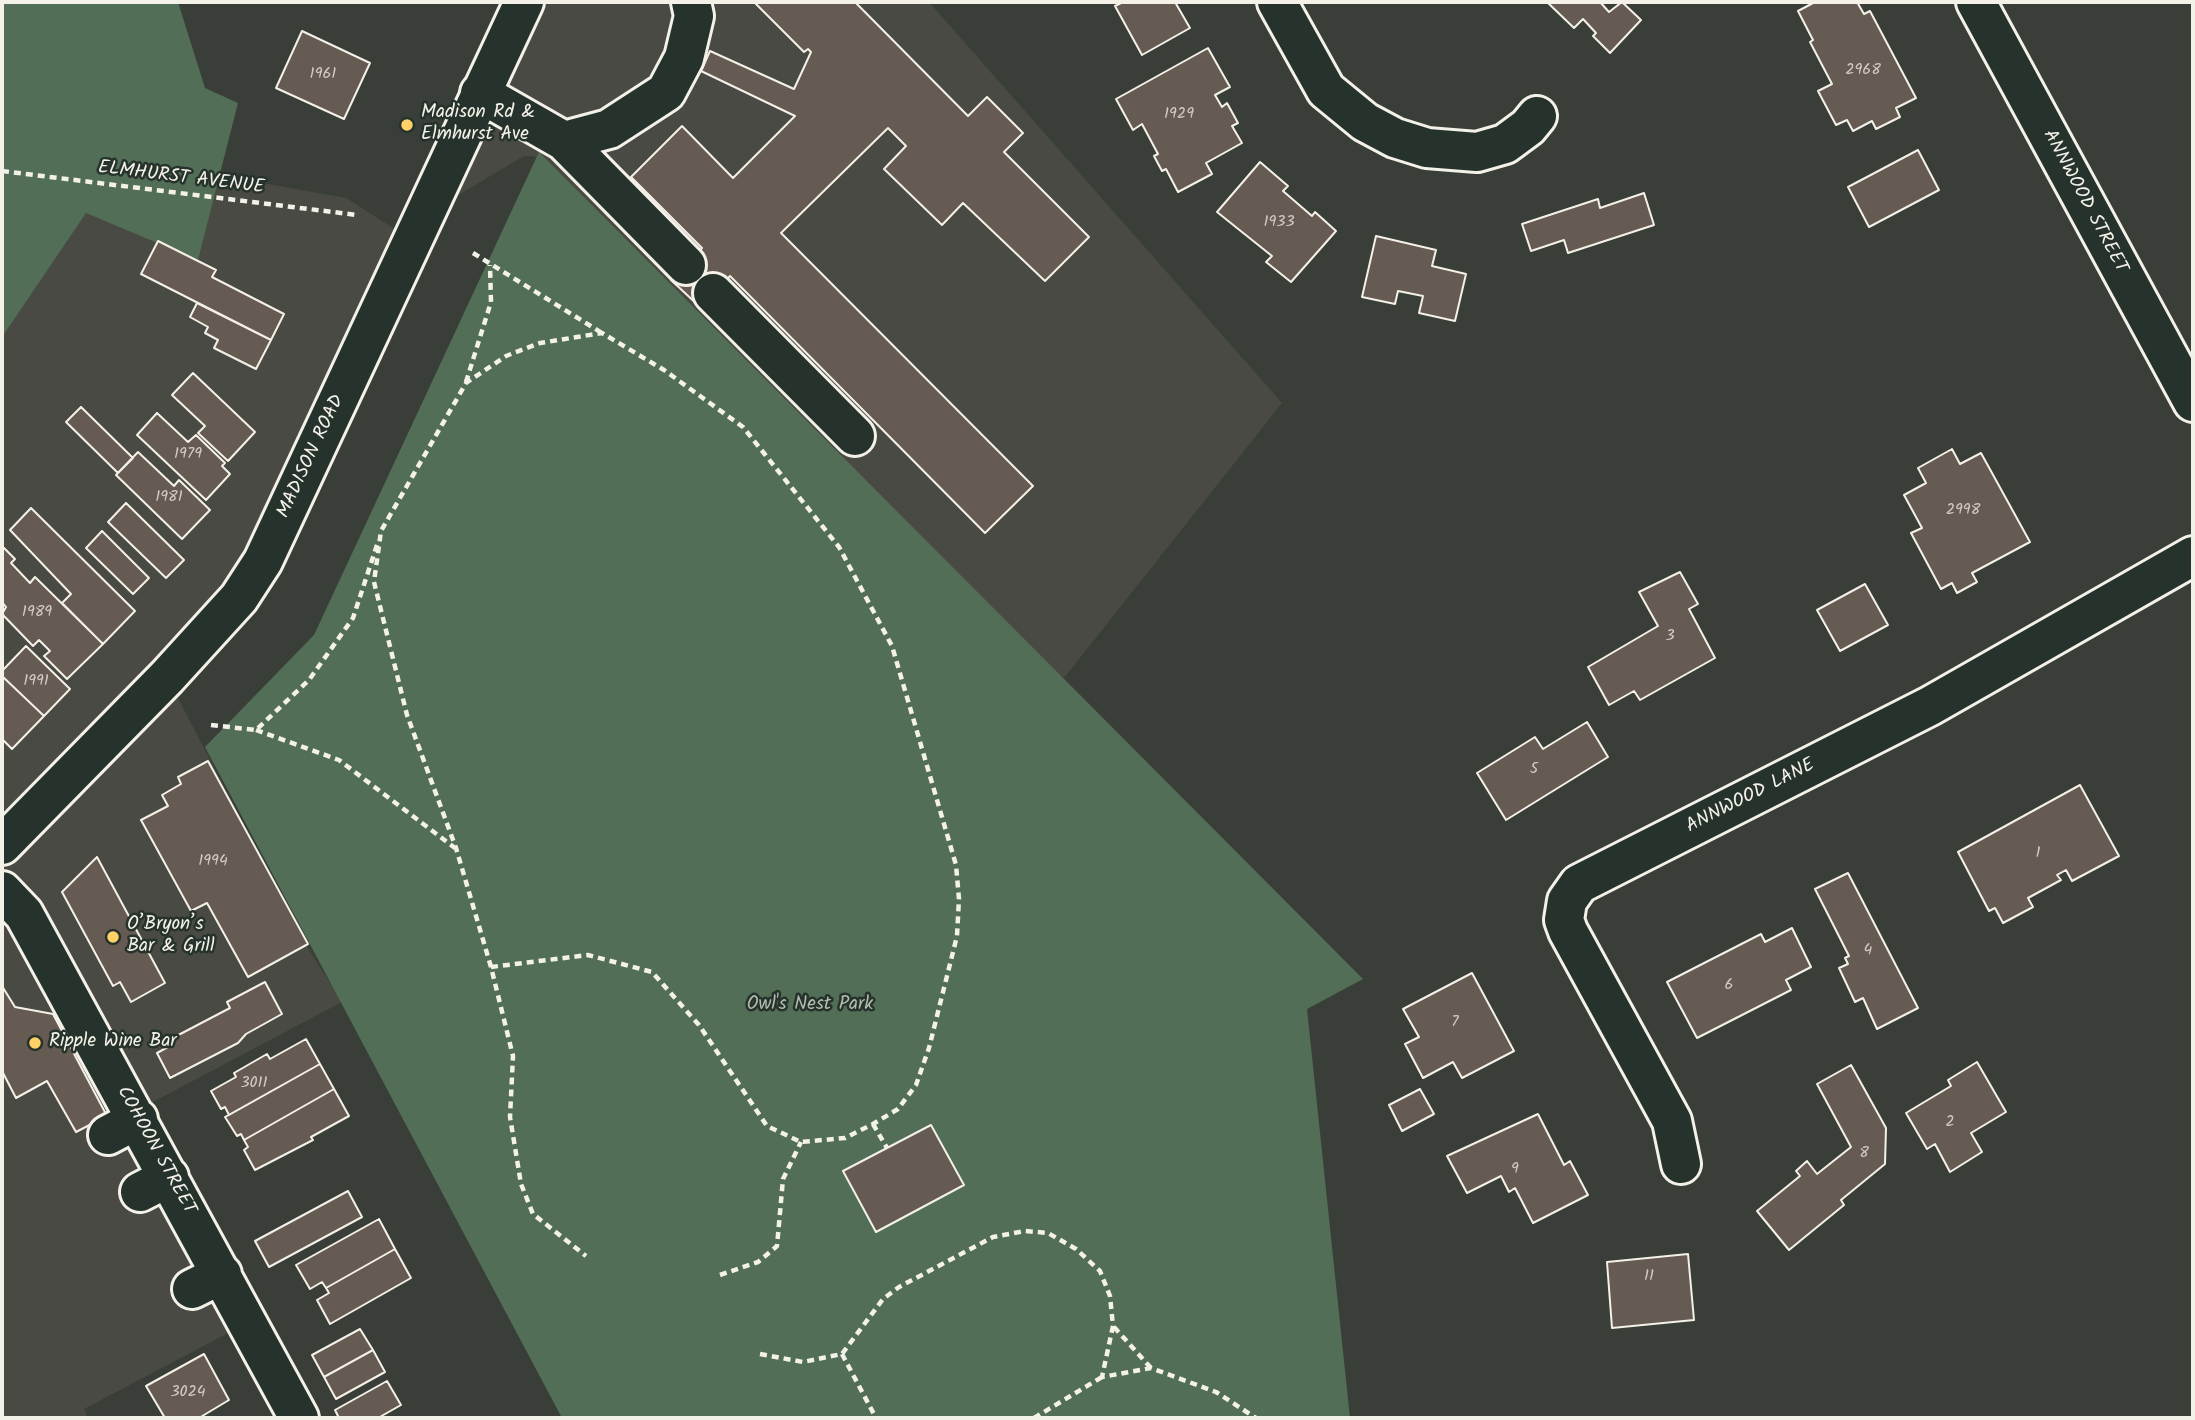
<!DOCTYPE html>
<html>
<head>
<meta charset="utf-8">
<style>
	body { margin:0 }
	#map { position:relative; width:2195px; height:1420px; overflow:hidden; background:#393f38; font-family:Kalam,sans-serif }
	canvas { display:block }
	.frame { position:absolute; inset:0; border:4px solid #f4f1e8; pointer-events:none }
</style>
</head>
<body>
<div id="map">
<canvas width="2195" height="1420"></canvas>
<div class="frame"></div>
</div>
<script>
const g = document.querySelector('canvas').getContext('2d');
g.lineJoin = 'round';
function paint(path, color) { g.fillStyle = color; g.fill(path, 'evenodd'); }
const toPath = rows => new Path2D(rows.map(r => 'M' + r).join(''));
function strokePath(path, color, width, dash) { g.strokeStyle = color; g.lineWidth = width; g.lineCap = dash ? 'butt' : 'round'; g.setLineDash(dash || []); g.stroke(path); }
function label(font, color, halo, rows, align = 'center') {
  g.font = font + ' Kalam,sans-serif'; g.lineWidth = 5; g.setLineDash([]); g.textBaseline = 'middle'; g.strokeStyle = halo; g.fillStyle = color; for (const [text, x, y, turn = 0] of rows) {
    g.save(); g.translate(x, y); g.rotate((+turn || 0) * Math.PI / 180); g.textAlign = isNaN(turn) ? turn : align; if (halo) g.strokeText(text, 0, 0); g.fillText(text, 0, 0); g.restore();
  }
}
paint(toPath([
	[524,2,929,2,1282,403,1064,678,1006,642,543,157,524,156,426,214],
	[2,136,346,198,412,240,263,561,167,677,309,950,342,1002,134,1112,247,1323,84,1409,88,1418,2,1418]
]), '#494a43');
paint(toPath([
	[2,2,178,2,205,88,238,103,198,260,86,213,2,337],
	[539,152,1363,979,1307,1009,1350,1418,562,1418,205,747,314,635]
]), '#526e56');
const building = toPath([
	[754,2,855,2,968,116,987,97,1023,133,1004,152,1089,237,1045,281,963,203,942,225,884,169,906,146,888,128,781,233,1033,486,985,533,730,276,700,307,671,280,702,248,631,177,682,126,733,178,795,116,701,71,710,51,794,89,811,52,808,49,804,52,754,2],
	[1123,2,1175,2,1190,28,1142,55,1115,6,1123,2],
	[1547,2,1600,2,1609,12,1622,2,1641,20,1610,53,1593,36,1596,33,1583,19,1574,28,1547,2],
	[1815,2,1857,2,1864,14,1870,11,1916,98,1896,108,1900,117,1876,129,1872,121,1853,131,1847,120,1836,125,1818,91,1832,84,1810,42,1813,40,1798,11,1815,2],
	[302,31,370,63,344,119,276,88,302,31],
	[1208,48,1230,87,1215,95,1222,107,1227,103,1238,123,1232,126,1242,143,1206,163,1212,174,1178,192,1166,169,1162,171,1154,156,1158,154,1142,124,1133,130,1116,99,1208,48],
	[1918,150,1939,190,1869,227,1848,187,1918,150],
	[1260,162,1288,186,1283,191,1312,216,1315,212,1336,231,1291,282,1266,262,1272,256,1217,212,1260,162],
	[1644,193,1654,225,1568,253,1564,240,1531,251,1522,224,1598,199,1600,208,1644,193],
	[1376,236,1436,250,1432,266,1466,274,1455,321,1419,313,1423,296,1398,291,1395,304,1362,297,1376,236],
	[158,241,216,270,212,277,284,314,271,340,141,274,158,241],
	[197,303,271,340,256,369,214,348,218,340,205,333,208,327,190,317,197,303],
	[193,373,255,432,228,461,198,433,205,426,172,395,193,373],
	[81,407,133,458,118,473,66,422,81,407],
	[157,413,188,442,196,435,225,463,222,466,230,474,206,500,137,435,157,413],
	[1952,449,1960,464,1981,453,2030,542,1972,573,1977,582,1957,593,1952,583,1941,589,1911,533,1922,528,1904,495,1926,483,1918,468,1952,449],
	[138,452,174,486,179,480,210,510,182,539,116,475,138,452],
	[126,503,184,560,166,578,108,522,126,503],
	[31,508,135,611,103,644,62,603,71,594,10,530,31,508],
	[102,531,149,578,133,594,86,548,102,531],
	[2,546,15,559,11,563,30,583,35,577,103,644,67,679,44,656,50,651,39,640,33,646,2,614,6,607,2,602,2,546],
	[1680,572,1698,604,1689,609,1715,658,1640,700,1634,691,1609,705,1588,667,1658,626,1639,592,1680,572],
	[1865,584,1888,625,1840,651,1817,610,1865,584],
	[26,646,70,689,44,716,2,676,2,671,26,646],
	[2,676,44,716,12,749,2,739,2,676],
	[1587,722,1608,757,1506,820,1477,773,1535,737,1543,749,1587,722],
	[208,761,308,944,248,977,207,903,191,911,141,820,168,806,162,795,181,784,178,777,208,761],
	[2080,785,2119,856,2072,881,2066,870,2057,875,2061,880,2028,898,2033,907,2003,923,1995,908,1989,911,1958,852,2080,785],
	[97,857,165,983,131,1002,120,982,113,986,62,892,97,857],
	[1848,873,1918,1008,1877,1029,1863,998,1855,1002,1839,968,1848,964,1845,958,1849,956,1815,889,1848,873],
	[1792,928,1811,967,1786,980,1791,990,1697,1038,1667,982,1761,934,1765,942,1792,928],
	[1472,973,1514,1051,1462,1078,1453,1062,1423,1078,1405,1044,1419,1037,1403,1009,1472,973],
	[265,982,282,1014,246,1034,238,1043,170,1078,157,1053,168,1047,165,1042,230,1008,227,1002,265,982],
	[2,986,15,1007,53,1014,107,1116,76,1132,47,1081,16,1098,2,1071,2,986],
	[306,1039,320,1064,229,1115,225,1107,221,1109,211,1091,236,1077,234,1073,267,1054,270,1059,306,1039],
	[1977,1062,2006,1112,1971,1133,1982,1152,1950,1172,1935,1144,1927,1149,1906,1113,1951,1086,1948,1080,1977,1062],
	[320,1064,334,1089,244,1140,241,1134,237,1136,225,1117,320,1064],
	[1851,1065,1886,1128,1885,1164,1841,1200,1844,1205,1789,1250,1757,1211,1800,1176,1796,1171,1807,1161,1817,1174,1851,1147,1817,1084,1851,1065],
	[334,1089,349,1116,311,1137,313,1140,255,1170,244,1150,248,1147,244,1140,334,1089],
	[1420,1089,1434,1114,1402,1131,1389,1105,1420,1089],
	[1538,1114,1564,1165,1570,1161,1588,1195,1533,1223,1515,1188,1509,1192,1501,1176,1467,1193,1447,1156,1538,1114],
	[931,1125,964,1185,876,1232,843,1171,931,1125],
	[348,1191,362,1217,269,1267,255,1241,348,1191],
	[379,1219,395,1249,326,1288,322,1282,310,1289,296,1265,379,1219],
	[395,1249,411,1278,330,1324,317,1300,329,1293,326,1288,395,1249],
	[1688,1254,1694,1320,1612,1328,1607,1262,1688,1254],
	[360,1329,373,1350,324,1377,312,1355,360,1329],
	[373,1350,385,1372,336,1399,324,1377,373,1350],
	[204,1354,229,1400,199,1418,165,1418,146,1386,204,1354],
	[387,1381,401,1405,378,1418,339,1418,335,1410,387,1381]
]);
paint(building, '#665b52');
strokePath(building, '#f4f1e8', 2);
const minor = toPath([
	[1277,2,1326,90,1365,122,1395,138,1427,148,1477,152,1505,144,1528,127,1537,116],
	[1976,2,2193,402],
	[480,93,564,141,686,265],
	[564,141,609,129,666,92,684,58,694,16,691,2],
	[713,293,855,436],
	[2,891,24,914,299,1418],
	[108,1135,138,1119],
	[1681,1164,1672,1121,1568,931,1564,920,1567,901,1579,884,1930,706,2193,556],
	[140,1192,169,1177],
	[192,1289,222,1274]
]);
const major = toPath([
	[2,845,167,677,239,598,263,561,524,2]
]);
strokePath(minor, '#f4f1e8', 44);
strokePath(major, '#f4f1e8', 44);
strokePath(toPath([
	[2,171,357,215],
	[473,253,602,333],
	[466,382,491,302,490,265],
	[211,725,256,730,309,680,353,618,377,545],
	[256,730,339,760,455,848],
	[491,967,588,955,652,972,699,1025,767,1126,801,1142,845,1138,873,1124,898,1109,916,1085,929,1048,957,936,959,899,956,865,892,646,839,547,743,427,664,370,602,333,540,343,506,356,466,383,381,531,374,582,407,715,456,848,491,967,513,1056,510,1117,521,1184,533,1214,586,1256],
	[873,1124,887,1148],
	[720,1275,758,1262,777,1246,783,1179,801,1142],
	[1114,1327,1151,1368],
	[760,1354,803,1362,842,1354,883,1299,899,1287,993,1237,1025,1231,1048,1233,1076,1249,1100,1271,1110,1296,1113,1326,1102,1377,1151,1368,1216,1392,1256,1418],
	[842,1354,876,1418],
	[1034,1418,1102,1377]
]), '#f4f1e8', 4.5, [7, 5]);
strokePath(minor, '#26332d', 38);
strokePath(major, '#26332d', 38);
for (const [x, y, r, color] of [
	[407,125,7,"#ffd166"],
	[113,937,7,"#ffd166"],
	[35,1043,7,"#ffd166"]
]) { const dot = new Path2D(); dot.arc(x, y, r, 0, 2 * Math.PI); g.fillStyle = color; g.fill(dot); strokePath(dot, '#26332d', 2.5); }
label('16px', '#d0ccc2', null, [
	["2968",1863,71],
	["1961",323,75],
	["1929",1179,115],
	["1933",1279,223],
	["1979",188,455],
	["1981",169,498],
	["2998",1963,511],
	["1989",37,613],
	["3",1670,637],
	["1991",36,682],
	["5",1534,770],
	["1",2038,854],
	["1994",213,862],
	["4",1868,951],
	["6",1729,986],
	["7",1455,1023],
	["3011",254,1084],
	["2",1950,1123],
	["8",1864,1154],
	["9",1515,1170],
	["11",1649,1277],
	["3024",188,1393]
]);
label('19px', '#f4f1e8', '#26332d', [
	["Madison Rd &",421,114],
	["Elmhurst Ave",421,136],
	["O’Bryon’s",127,926],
	["Bar & Grill",127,948],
	["Ripple Wine Bar",49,1043]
], 'left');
label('19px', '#f4f1e8', '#26332d', [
	["ELMHURST AVENUE",181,179,7],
	["ANNWOOD STREET",2084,202,62],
	["MADISON ROAD",312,457,-65],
	["ANNWOOD LANE",1751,797,-27],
	["COHOON STREET",155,1151,61]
]);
label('19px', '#b3bdae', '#26332d', [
	["Owl's Nest Park",810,1006]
]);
</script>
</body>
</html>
